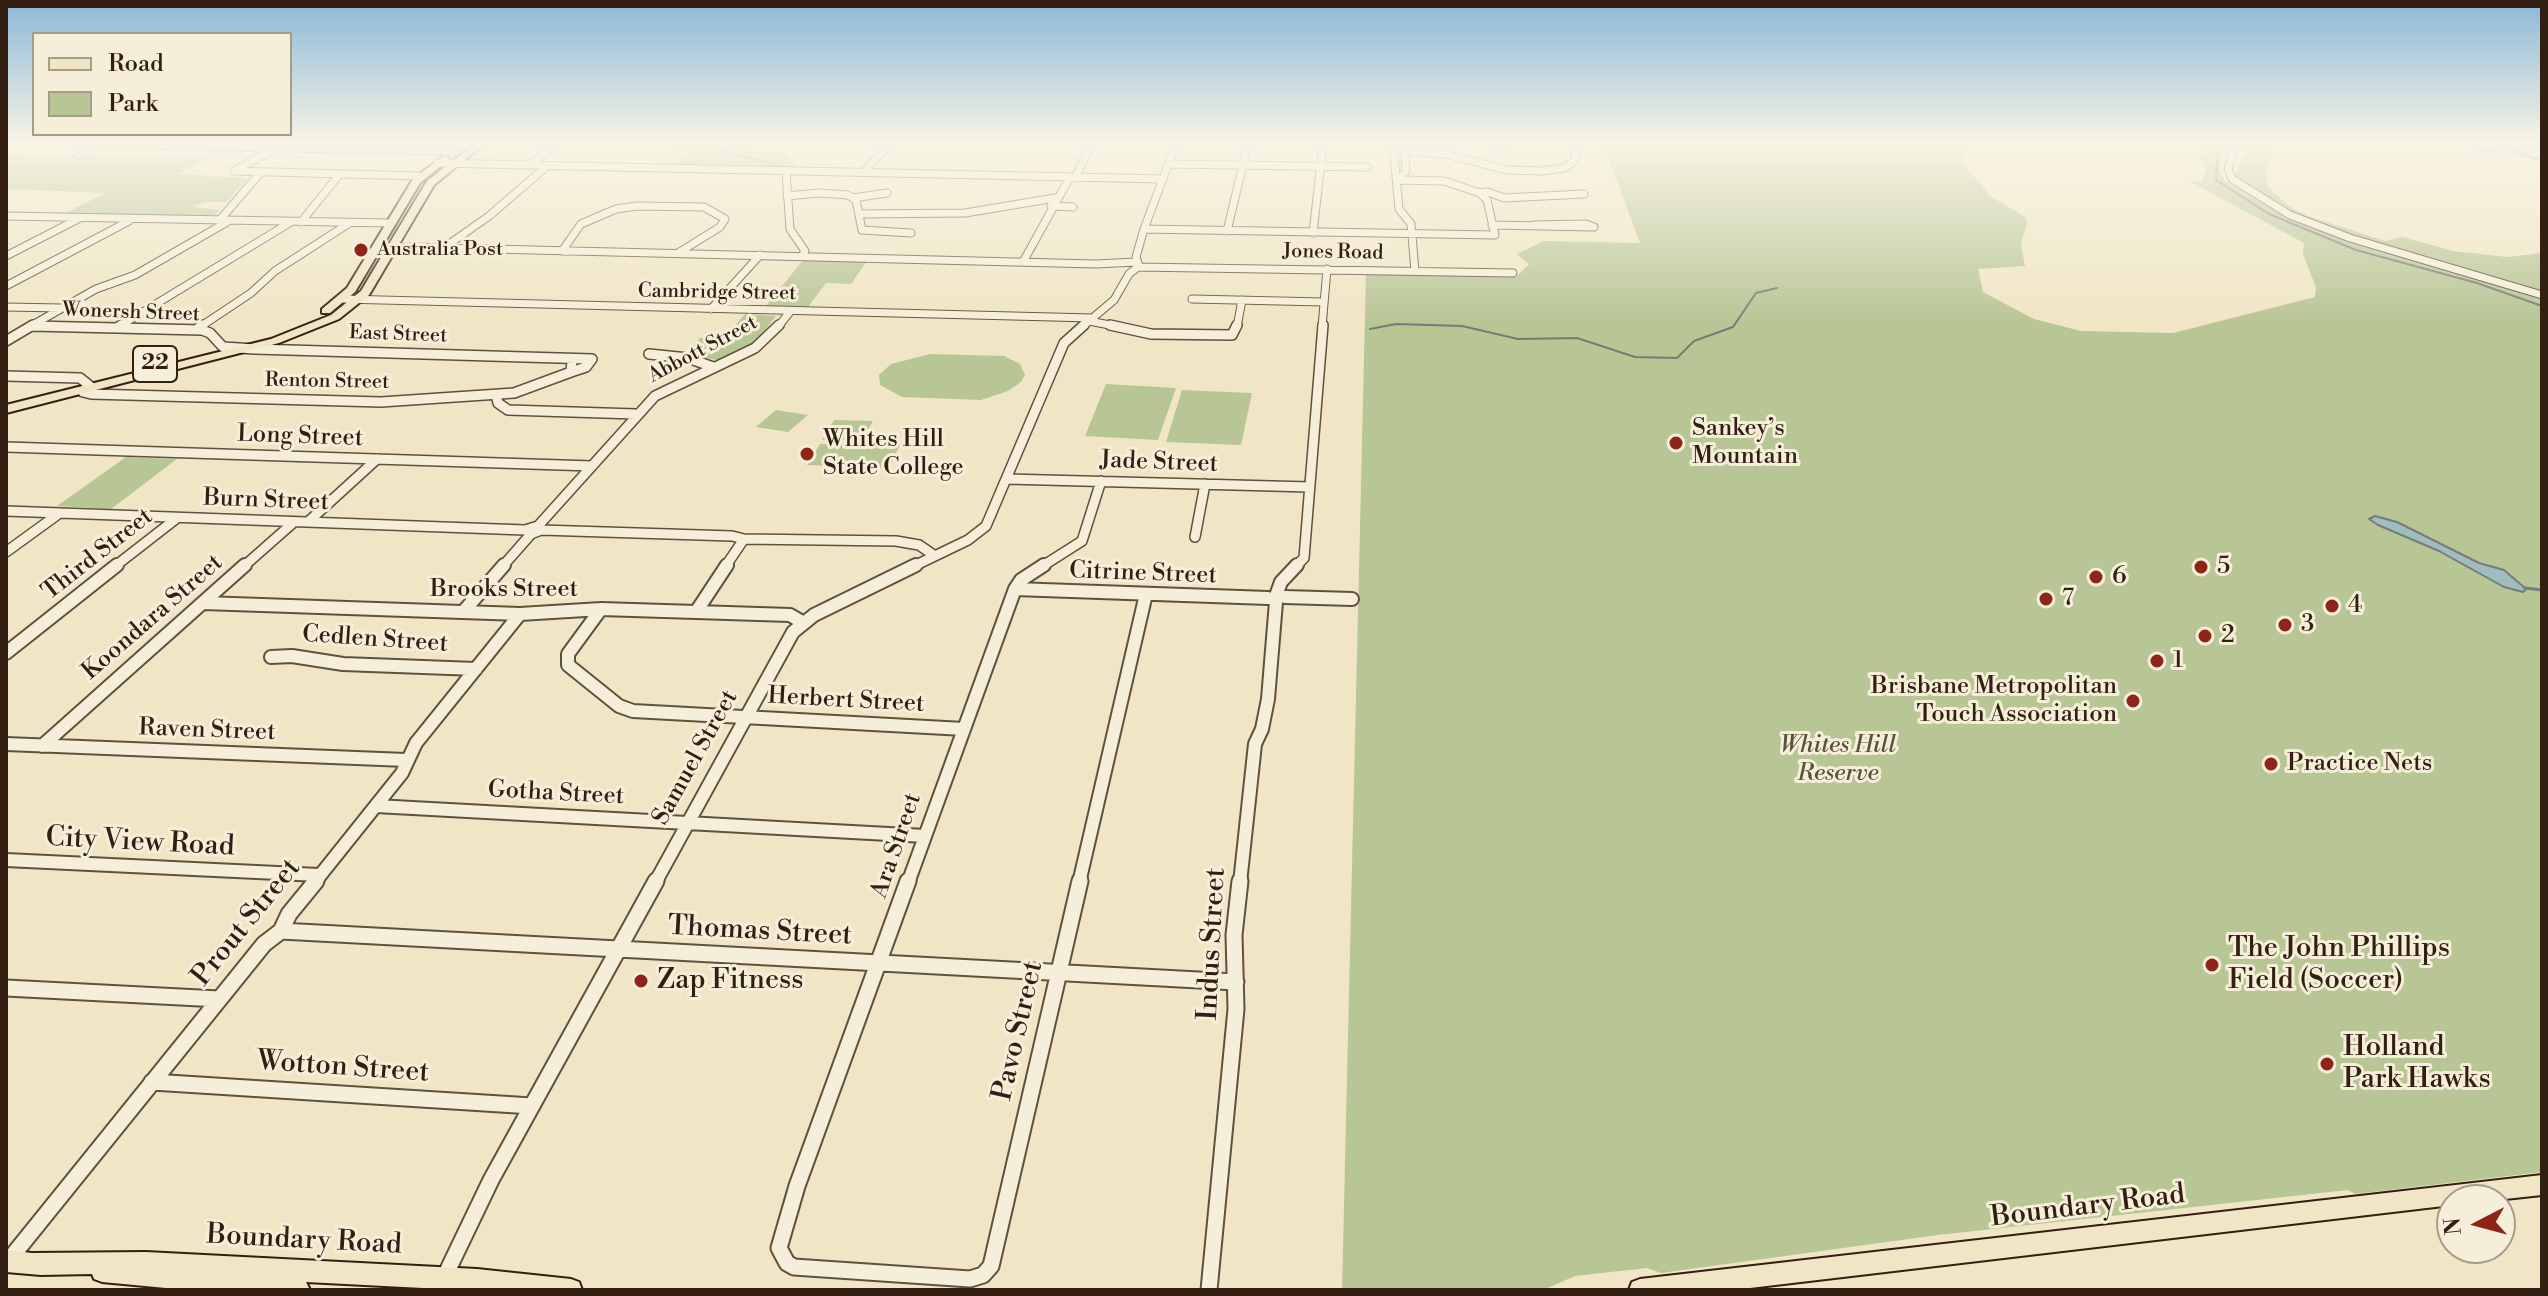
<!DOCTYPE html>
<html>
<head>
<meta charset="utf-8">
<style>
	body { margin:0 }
	#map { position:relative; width:2548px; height:1296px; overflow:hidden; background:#f0e6c5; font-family:"Libre Bodoni",serif }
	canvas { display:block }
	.frame { position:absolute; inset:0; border:8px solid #331e12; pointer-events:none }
	.legend { position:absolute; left:32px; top:32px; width:260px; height:104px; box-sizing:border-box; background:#f5efd9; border:2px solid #a79b89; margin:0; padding:10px 14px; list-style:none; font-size:24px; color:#331e12 }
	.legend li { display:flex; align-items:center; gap:16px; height:40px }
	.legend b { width:40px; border:2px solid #a79b89 }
	.north { position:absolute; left:2436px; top:1184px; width:80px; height:80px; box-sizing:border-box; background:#f5efd9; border:2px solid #a79b89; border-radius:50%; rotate:264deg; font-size:22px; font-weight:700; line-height:32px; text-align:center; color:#331e12 }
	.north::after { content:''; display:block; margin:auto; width:28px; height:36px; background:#8f2418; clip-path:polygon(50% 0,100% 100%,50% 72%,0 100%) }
</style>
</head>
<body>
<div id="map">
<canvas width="2548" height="1296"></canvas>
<div class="frame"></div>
<ul class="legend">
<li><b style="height:10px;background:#f0e6c5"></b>Road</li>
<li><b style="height:22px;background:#b8c595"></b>Park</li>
</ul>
<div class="north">N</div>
</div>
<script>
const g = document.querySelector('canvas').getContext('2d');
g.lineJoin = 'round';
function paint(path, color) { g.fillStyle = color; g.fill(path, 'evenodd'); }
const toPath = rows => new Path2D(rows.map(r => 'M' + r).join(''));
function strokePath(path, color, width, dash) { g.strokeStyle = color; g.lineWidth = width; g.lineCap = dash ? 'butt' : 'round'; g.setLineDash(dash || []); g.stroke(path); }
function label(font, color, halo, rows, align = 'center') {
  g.font = font + ' "Libre Bodoni",serif'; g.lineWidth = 6; g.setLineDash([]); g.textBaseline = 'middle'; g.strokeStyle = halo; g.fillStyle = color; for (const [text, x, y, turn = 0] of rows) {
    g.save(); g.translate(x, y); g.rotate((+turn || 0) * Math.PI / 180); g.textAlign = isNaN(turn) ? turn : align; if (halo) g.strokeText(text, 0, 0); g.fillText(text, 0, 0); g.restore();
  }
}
paint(toPath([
	[673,144,744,144,746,151,783,152,798,168,674,165,691,150,676,149],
	[1603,144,1963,144,1962,162,1990,196,2025,217,2027,222,2021,244,2025,266,1978,269,1983,292,2034,319,2081,331,2173,333,2315,297,2316,287,2303,254,2304,243,2187,180,2202,182,2207,166,2199,155,2211,152,2193,144,2225,144,2227,148,2219,169,2225,181,2281,214,2542,298,2542,1172,2355,1194,2348,1190,1938,1235,1661,1273,1647,1268,1575,1276,1543,1290,1342,1290,1366,273,1516,277,1529,264,1517,254,1543,241,1640,243],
	[2243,144,2268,144,2274,158,2265,170,2268,187,2290,207,2308,216,2385,241,2403,237,2453,251,2507,257,2542,253,2542,291,2340,232,2276,205,2239,181,2235,174,2247,150],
	[9,154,207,158,178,174,248,178,226,202,204,202,193,207,220,210,213,218,64,214,105,193,6,189,6,155],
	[803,260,867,261,851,284,826,283,808,307,766,306],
	[745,314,776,316,756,341,717,360,686,354,700,338,724,339],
	[930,354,1004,356,1020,364,1025,375,1021,382,1008,391,981,400,902,397,880,385,879,375,891,364],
	[1106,384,1176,388,1158,440,1085,436],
	[1182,390,1252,393,1241,445,1166,442],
	[776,410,808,415,788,432,756,427],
	[834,420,873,421,862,440,822,440],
	[820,444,860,445,900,445,889,468,807,465],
	[126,457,177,459,111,509,57,506]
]), '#b8c595');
const water = toPath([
	[2479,144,2542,144,2542,161,2505,149,2477,153,2474,147,2479,144],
	[2375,516,2397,522,2479,563,2504,570,2526,589,2523,592,2504,587,2439,551,2378,525,2369,519,2375,516]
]);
paint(water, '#9fbdbf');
strokePath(water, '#747d7a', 2);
strokePath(toPath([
	[702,144,782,167],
	[2218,151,2216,180,2269,214,2356,250,2477,283,2542,306],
	[1370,329,1396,324,1462,326,1518,339,1577,338,1635,357,1677,358,1694,341,1733,327,1756,293,1777,288]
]), '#747d7a', 2);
strokePath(toPath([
	[2525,588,2542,590]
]), '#747d7a', 3);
const minorFar3 = toPath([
	[96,144,272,148],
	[1393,144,1399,209,1411,224,1415,271],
	[1496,144,1501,149],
	[2234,144,2228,169,2232,179,2290,215,2350,238,2542,295],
	[281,148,455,151],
	[1405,151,1445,154,1507,170,1542,171,1564,168,1573,162,1576,157,1572,144],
	[78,155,101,144],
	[437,163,1162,179],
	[1169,164,1367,167],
	[530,165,557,144],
	[234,171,420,176],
	[234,171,274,149],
	[786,171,790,229,805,251,802,256],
	[864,172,889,144],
	[1075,178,1091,144],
	[1398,180,1406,171,1404,144],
	[1480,193,1488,192,1504,198,1584,194],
	[787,196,819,193,848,195,856,200,862,230,911,233],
	[853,198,887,193],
	[1051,206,1073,207],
	[859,214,965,213,1055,198],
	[6,216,391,223],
	[219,221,260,173],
	[301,222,339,175],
	[1492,225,1594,227,1586,224,1534,225],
	[1144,229,1495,235,1487,200,1480,193,1444,181,1398,180],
	[1227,231,1248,144],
	[1313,233,1323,144],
	[445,247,489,216,547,166],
	[375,250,412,247,1096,264,1136,262],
	[562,251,581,224,616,209,637,206,704,207,725,219,720,227,678,253],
	[6,256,80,218],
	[1023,262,1070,177],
	[1137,267,1513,273],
	[6,286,129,221],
	[342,299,1092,318],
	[1192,299,1324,302],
	[6,307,61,308],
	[711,309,760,255],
	[1089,321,1120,327],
	[32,326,96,327],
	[29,327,96,289,135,275,227,222],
	[118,327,291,222],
	[200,327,251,293,275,271,348,224],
	[778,327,789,313],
	[1082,327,1114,300,1129,274,1139,266,1136,257,1144,229,1176,144],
	[1237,327,1242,300],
	[1322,327,1327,269]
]);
const minorFar2 = toPath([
	[1110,325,1151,334,1232,335,1237,325],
	[32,326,202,330,210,333,223,347,255,349,592,359,586,367,571,372],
	[117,328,121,325],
	[196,330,203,325],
	[6,341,33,325],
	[649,354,688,358,713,367],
	[6,376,80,378,90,386,83,392,91,394,381,402,514,393,571,372,572,360],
	[496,395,498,403,508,410,636,414],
	[6,447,592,466],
	[1007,479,1310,487],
	[6,511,525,530,538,526],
	[309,521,377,459],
	[538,526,655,396,755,348,779,325],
	[1195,537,1205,484],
	[6,552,57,515],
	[114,567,177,518],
	[243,567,294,522],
	[502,567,531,534,541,530,732,536,744,539,896,541,919,545,935,556],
	[725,567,744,539],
	[912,567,968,540,986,526,1064,343,1084,325],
	[1041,567,1082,541,1101,481],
	[1295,567,1304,558,1323,325]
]);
const minorFar1 = toPath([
	[1015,589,1268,598],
	[1277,593,1281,582,1297,565],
	[1285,597,1352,599],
	[204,603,520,614,601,609,696,612,790,615,802,622],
	[601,609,568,654,568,665,619,706,633,711,964,729],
	[463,612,504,565],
	[696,612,727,565],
	[6,653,117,565],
	[271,657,292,656,343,664,476,669],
	[6,744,406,760],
	[42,746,245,565],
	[376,806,925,836],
	[6,860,319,875],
	[314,883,402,773,416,743,520,614],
	[655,883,793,632,814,615,916,565],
	[908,883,1015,589,1021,580,1044,565],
	[1079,883,1146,594],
	[1240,883,1255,744,1262,729,1268,699,1276,602]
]);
const minor = toPath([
	[908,881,797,1186,779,1248,787,1263,794,1267,970,1279,983,1275,991,1266,1080,881],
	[281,931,1236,982],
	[6,988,219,999],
	[152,1082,532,1106],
	[9,1260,264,944,281,931,289,914,316,881],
	[444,1278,491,1180,656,881],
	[1209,1290,1236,1009,1234,935,1240,881]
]);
const major = toPath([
	[2542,1175,2542,1195,2496,1200,2452,1200,2452,1205,1733,1290,1629,1290,1632,1282,1640,1279,2542,1175],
	[6,1250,32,1253,146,1252,477,1269,571,1279,579,1282,582,1290,462,1290,306,1282,310,1290,187,1290,102,1282,94,1279,92,1274,41,1275,6,1272,6,1250]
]);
const highway = toPath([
	[475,144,484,144,434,185,369,295,339,319,279,343,6,413,6,405,271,339,331,315,361,291,427,181,475,144],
	[445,155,449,158,448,160,420,183,355,292,330,313,322,313,322,309,347,288,413,179,445,155]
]);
strokePath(minorFar3, '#62503f', 9);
strokePath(minorFar2, '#62503f', 12);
strokePath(minorFar1, '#62503f', 16);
strokePath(minor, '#62503f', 19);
strokePath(major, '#331e12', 4);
strokePath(highway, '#331e12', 4);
strokePath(minorFar3, '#f5efd9', 7);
strokePath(minorFar2, '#f5efd9', 9);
strokePath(minorFar1, '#f5efd9', 12);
strokePath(minor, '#f5efd9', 15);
paint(major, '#f0e6c5');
paint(highway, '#f0e6c5');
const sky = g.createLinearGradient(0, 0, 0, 325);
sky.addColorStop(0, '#8bb8d8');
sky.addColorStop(0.44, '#f8f4e5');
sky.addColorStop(1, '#f8f4e500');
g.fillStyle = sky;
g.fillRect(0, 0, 2548, 325);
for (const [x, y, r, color] of [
	[361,250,8,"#8f2418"],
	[1676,443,8,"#8f2418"],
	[807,454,8,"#8f2418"],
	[2201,567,8,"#8f2418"],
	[2096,577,8,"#8f2418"],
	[2046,599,8,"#8f2418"],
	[2332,606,8,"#8f2418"],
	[2285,625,8,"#8f2418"],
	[2205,636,8,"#8f2418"],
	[2157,661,8,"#8f2418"],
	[2133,701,8,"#8f2418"],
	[2271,764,8,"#8f2418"],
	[2212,965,8,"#8f2418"],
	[641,981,8,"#8f2418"],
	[2327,1064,8,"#8f2418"]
]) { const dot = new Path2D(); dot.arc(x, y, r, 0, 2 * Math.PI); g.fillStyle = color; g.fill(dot); strokePath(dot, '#f5efd9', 3); }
label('20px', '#331e12', '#f5efd9', [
	["Australia Post",377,250]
], 'left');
label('20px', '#331e12', '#f5efd9', [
	["Jones Road",1333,253,1],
	["Cambridge Street",717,293,1],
	["Wonersh Street",131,313,2],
	["East Street",398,335,2],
	["Abbott Street",703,350,-28],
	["Renton Street",327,382,1]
]);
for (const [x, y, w] of [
	[155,364,44]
]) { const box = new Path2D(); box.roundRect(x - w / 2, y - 18, w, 36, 6); g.fillStyle = '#f5efd9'; g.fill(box); strokePath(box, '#331e12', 2); }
label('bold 22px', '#331e12', null, [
	["22",155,364]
]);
label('24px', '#331e12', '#f5efd9', [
	["Sankey’s",1692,429],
	["Mountain",1692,457],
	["Whites Hill",823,440],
	["State College",823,468],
	["5",2217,567],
	["6",2112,577],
	["7",2062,599],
	["4",2348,606],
	["3",2301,625],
	["2",2221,636],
	["1",2173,661],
	["Brisbane Metropolitan",2117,687,"right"],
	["Touch Association",2117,715,"right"],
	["Practice Nets",2287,764]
], 'left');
label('24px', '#331e12', '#f5efd9', [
	["Long Street",300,437,2],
	["Jade Street",1159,463,2],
	["Burn Street",266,501,2],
	["Third Street",98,555,-38],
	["Citrine Street",1143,574,2],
	["Brooks Street",504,590],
	["Koondara Street",153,618,-41],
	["Cedlen Street",375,640,4],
	["Herbert Street",846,701,3],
	["Raven Street",207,731,2],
	["Samuel Street",696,758,-61],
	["Gotha Street",556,794,3],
	["Ara Street",897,846,-71]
]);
label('italic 24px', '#5b5039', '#f5efd9', [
	["Whites Hill",1838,746],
	["Reserve",1838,774]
]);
label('28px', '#331e12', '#f5efd9', [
	["City View Road",140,843,3],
	["Prout Street",247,923,-51],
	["Thomas Street",760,932,3],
	["Indus Street",1213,944,-87],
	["Pavo Street",1019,1031,-77],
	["Wotton Street",343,1068,4],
	["Boundary Road",2088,1207,-7],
	["Boundary Road",304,1241,3]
]);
label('28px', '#331e12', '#f5efd9', [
	["The John Phillips",2228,949],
	["Field (Soccer)",2228,981],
	["Zap Fitness",657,981],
	["Holland",2343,1048],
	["Park Hawks",2343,1080]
], 'left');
</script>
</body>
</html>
